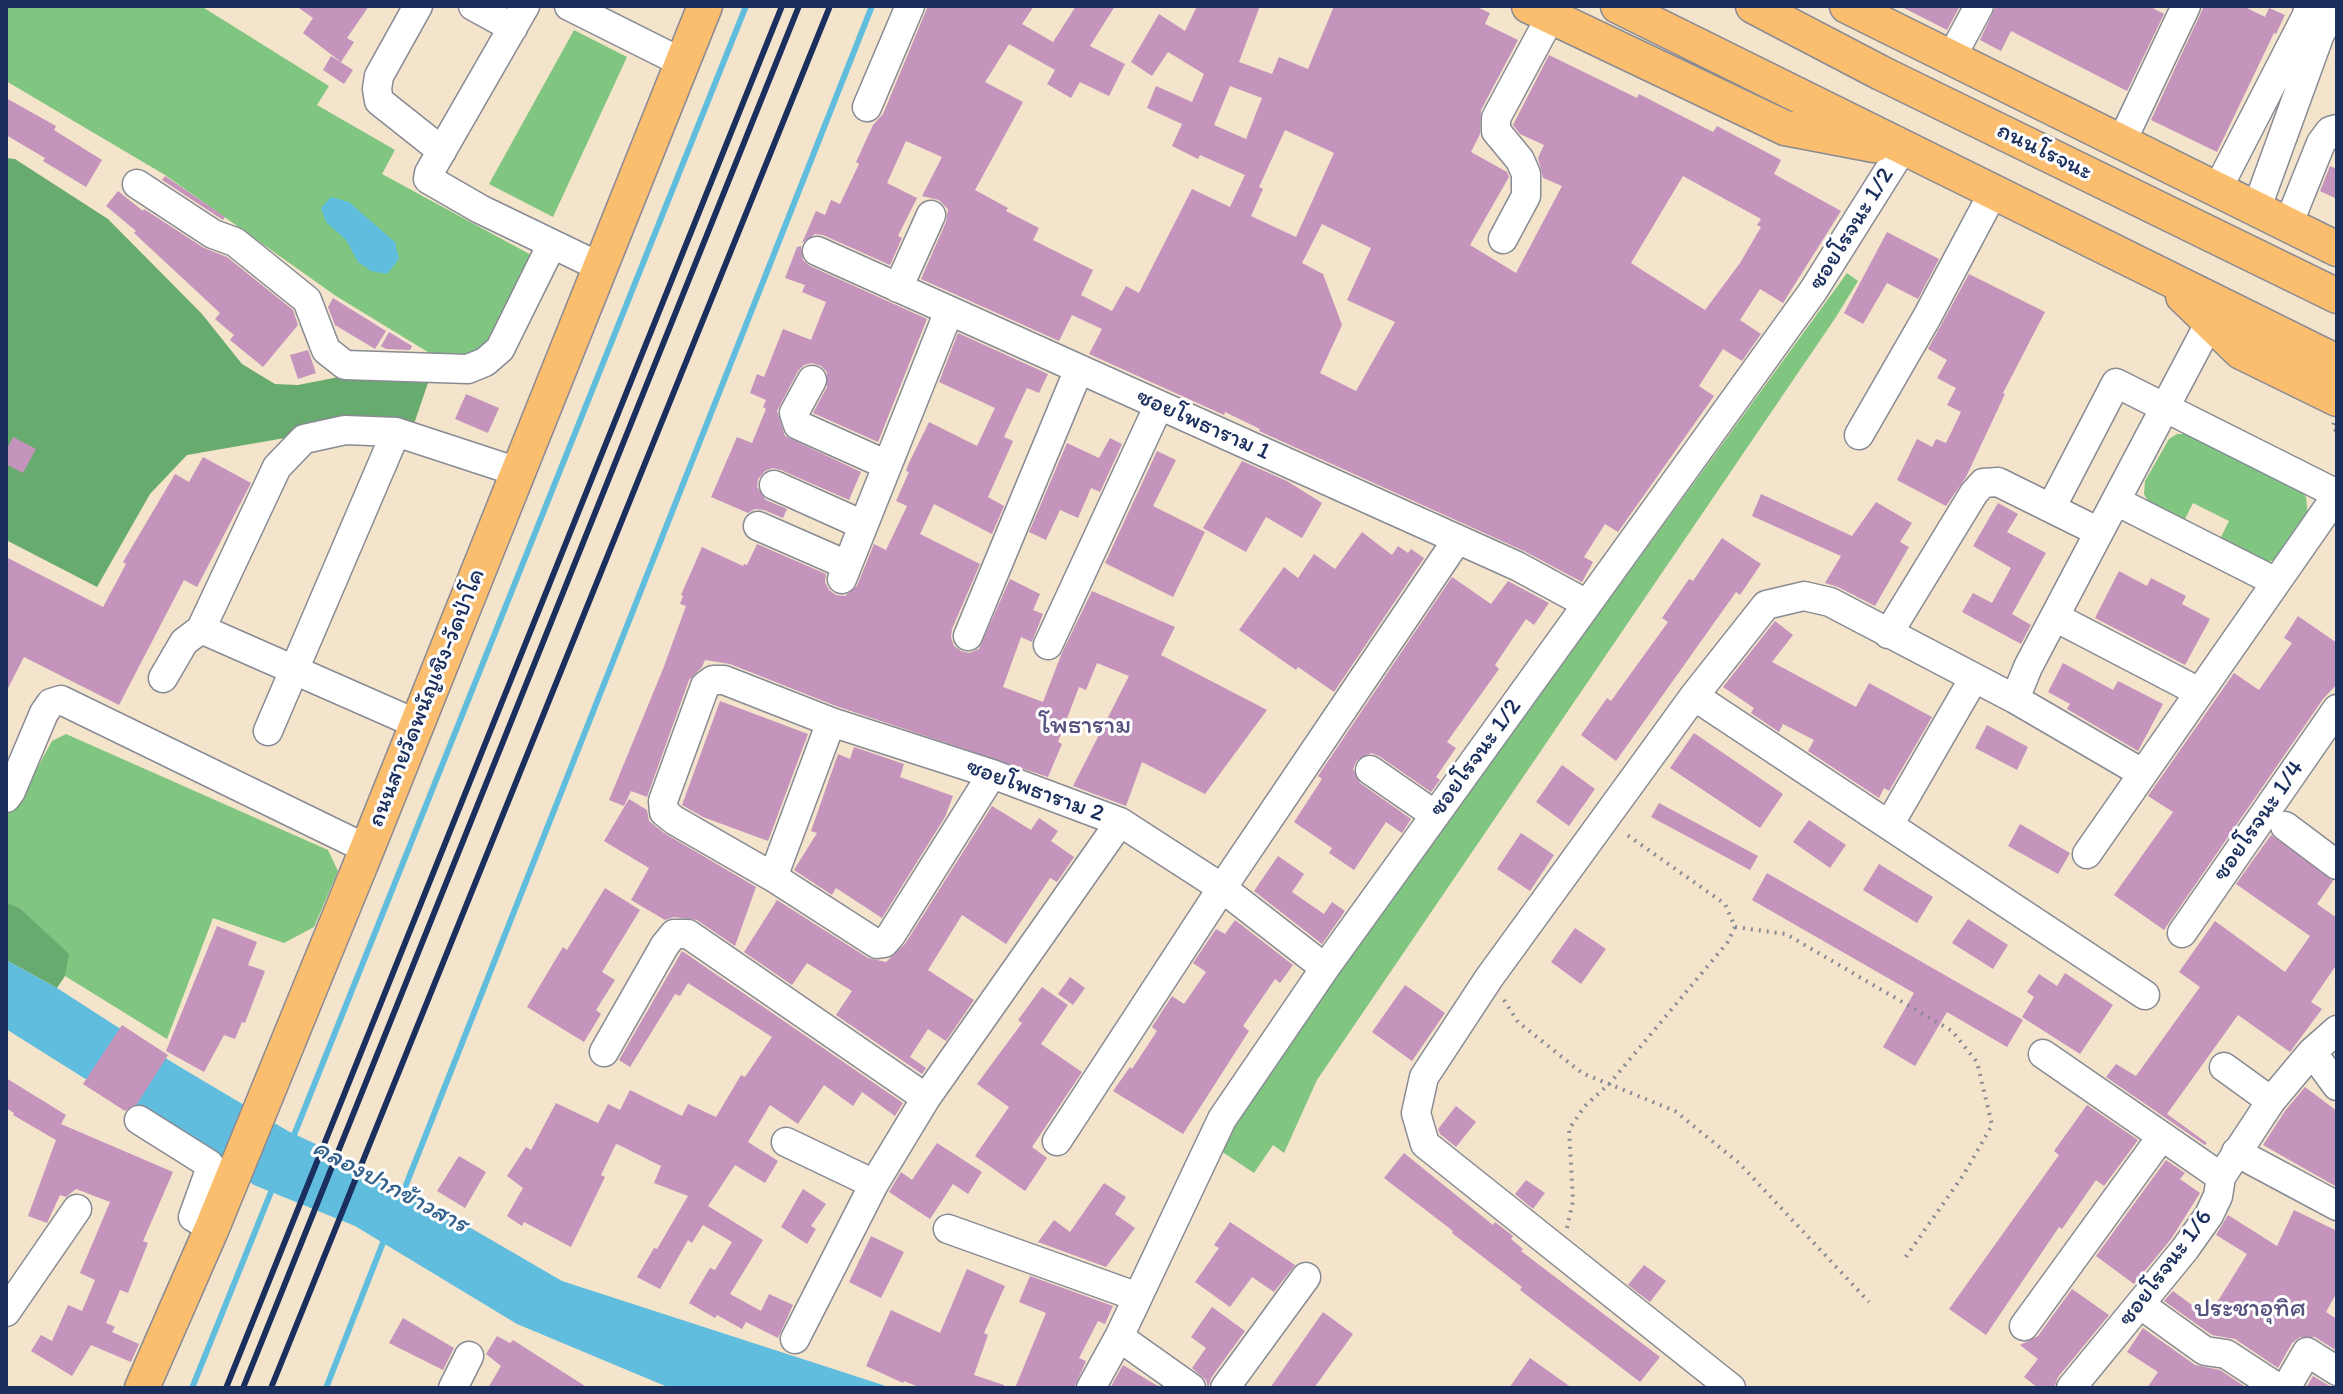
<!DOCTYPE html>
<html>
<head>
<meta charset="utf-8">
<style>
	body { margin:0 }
	#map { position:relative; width:2343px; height:1394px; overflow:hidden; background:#f4e4cb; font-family:Itim,sans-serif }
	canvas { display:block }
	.frame { position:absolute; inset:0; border:8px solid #1b2f5e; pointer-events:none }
</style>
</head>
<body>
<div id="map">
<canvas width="2343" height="1394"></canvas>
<div class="frame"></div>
</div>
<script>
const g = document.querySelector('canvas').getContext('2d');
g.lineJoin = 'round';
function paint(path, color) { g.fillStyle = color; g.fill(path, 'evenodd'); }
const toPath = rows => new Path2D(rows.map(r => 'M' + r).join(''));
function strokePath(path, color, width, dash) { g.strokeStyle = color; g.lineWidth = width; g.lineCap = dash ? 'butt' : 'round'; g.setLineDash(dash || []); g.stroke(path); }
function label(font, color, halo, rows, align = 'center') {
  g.font = font + ' Itim,"Playpen Sans Thai",sans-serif'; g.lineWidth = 6; g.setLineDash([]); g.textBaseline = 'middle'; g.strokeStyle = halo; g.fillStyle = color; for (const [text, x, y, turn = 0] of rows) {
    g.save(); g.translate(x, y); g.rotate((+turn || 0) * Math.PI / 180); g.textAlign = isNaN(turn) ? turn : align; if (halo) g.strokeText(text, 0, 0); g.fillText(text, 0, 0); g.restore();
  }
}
paint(toPath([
	[9,6,201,6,329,86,317,105,395,150,382,174,535,257,484,350,459,359,436,357,336,296,165,175,6,81,6,13],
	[574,30,627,57,553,217,489,184],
	[1847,273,1858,281,1836,317,1317,1080,1284,1153,1273,1145,1254,1173,1221,1151,1239,1118,1339,970],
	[2177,434,2188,434,2300,489,2306,497,2308,516,2274,560,2265,563,2219,541,2229,521,2193,503,2183,523,2150,504,2144,494,2145,481,2169,439],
	[66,734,328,850,338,871,314,927,284,943,213,918,167,1039,65,976,68,954,20,908,6,902,6,812,15,808,52,741]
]), '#80c680');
paint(toPath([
	[6,158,15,159,108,219,202,314,242,364,275,384,298,385,349,375,430,377,414,424,354,426,187,455,150,494,97,587,6,540],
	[6,902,20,908,69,954,65,976,57,988,6,960]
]), '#68ab6e');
paint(toPath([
	[331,197,349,202,395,242,399,259,387,274,371,271,358,262,346,240,326,222,321,208],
	[6,960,57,988,175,1064,288,1131,371,1170,562,1281,892,1388,670,1388,517,1324,355,1226,254,1185,6,1029]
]), '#60bdde');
strokePath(toPath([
	[292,1140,746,6],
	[402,1195,872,6],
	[192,1388,273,1187],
	[326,1388,386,1235]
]), '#60bdde', 6);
paint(toPath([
	[296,6,369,6,347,38,354,42,341,62,303,33,313,18],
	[928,6,1034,6,1022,24,1053,42,1076,6,1115,6,1090,46,1125,64,1109,96,1080,82,1071,98,1047,84,1055,70,1009,44,985,82,1023,102,975,190,1008,208,1006,211,1039,228,1033,240,1093,270,1081,295,1112,311,1126,286,1139,293,1192,189,1230,207,1245,175,1200,155,1198,159,1172,146,1182,124,1147,108,1156,86,1192,102,1204,74,1168,52,1152,76,1131,62,1159,14,1185,31,1197,6,1260,6,1239,62,1272,74,1279,57,1308,69,1334,6,1475,6,1490,13,1485,24,1518,40,1481,110,1480,134,1471,152,1507,172,1509,177,1470,245,1516,273,1562,186,1543,178,1538,158,1544,145,1520,134,1513,125,1549,55,1637,98,1639,94,1713,132,1717,126,1781,160,1774,174,1841,211,1783,303,1760,289,1740,320,1761,334,1742,361,1723,349,1699,386,1714,396,1618,532,1605,524,1584,557,1593,562,1582,582,1524,551,1259,431,1260,429,1225,412,1224,415,1089,354,1102,329,1072,315,1059,341,921,279,946,222,948,209,939,200,922,196,942,157,906,141,887,183,917,198,898,236,902,238,890,265,823,235,815,234,802,243,816,211,825,215,831,200,840,204,859,164,856,162,873,125,883,114],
	[1230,86,1262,98,1246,139,1214,125],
	[1285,130,1334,153,1296,237,1251,216,1263,189,1259,187],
	[1683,176,1761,219,1757,225,1761,227,1740,263,1705,310,1631,263],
	[1322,224,1371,248,1347,300,1395,322,1356,391,1320,373,1342,325,1323,274,1302,263],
	[1900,6,1960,6,1947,30],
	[1996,6,2149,6,2164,14,2127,91,2011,31,2001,51,1980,40],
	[2204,6,2243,6,2265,17,2269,8,2285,15,2276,34,2274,33,2217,152,2151,120],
	[331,56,353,70,344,84,323,70],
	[6,98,56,126,54,130,102,160,86,187,43,161,45,158,6,135],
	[2330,166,2337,169,2337,199,2320,191],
	[165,176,225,217,223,220,162,180],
	[118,191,143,211,144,209,204,248,227,257,293,310,298,325,263,367,230,340,234,335,215,319,220,313,134,233,136,231,106,206],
	[1887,232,1939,259,1918,299,1887,283,1863,324,1844,313],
	[801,246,803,260,810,266,927,319,878,442,813,413,827,387,827,372,821,366,812,363,804,365,798,371,777,411,785,436,861,472,849,500,781,470,773,468,765,471,758,479,757,487,766,500,787,509,783,518,764,510,755,509,748,513,711,497,737,437,752,443,766,409,763,407,766,400,750,393,757,374,764,377,783,329,811,340,826,302,802,292,805,285,785,278,797,247],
	[1969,274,2045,312,2003,393,2005,394,1966,477,1946,506,1897,480,1917,439,1932,447,1936,439,1946,443,1961,412,1947,405,1956,388,1937,378,1947,360,1928,349],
	[333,298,386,331,375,349,335,325,328,307],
	[389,332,412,346,410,350,386,349,381,346],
	[958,333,1048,374,1039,393,1027,388,1004,437,1013,441,988,497,1004,506,992,534,934,504,920,534,980,564,952,629,951,637,954,646,961,651,969,653,979,649,1010,579,1040,594,1033,610,1043,614,1032,642,1021,637,1003,687,1043,702,1061,655,1092,591,1175,627,1161,655,1267,710,1205,794,1142,762,1126,806,1073,786,1129,676,1097,663,1086,690,1079,687,1058,742,1062,744,1048,777,836,706,730,664,705,660,702,667,689,680,647,797,631,791,624,806,609,800,663,669,686,606,680,604,683,596,681,595,702,547,743,566,744,564,747,565,757,544,826,574,825,582,829,590,836,595,845,596,857,586,874,544,886,550,907,506,896,501,909,472,906,471,908,465,929,422,977,446,995,408,939,382],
	[308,350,316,373,298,379,290,355],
	[466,394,499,408,488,433,455,419],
	[13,437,36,449,23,473,6,464,6,451],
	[1110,438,1122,444,1100,492,1091,488,1078,518,1060,510,1046,540,1029,532,1067,443,1099,458],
	[1157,451,1176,460,1153,506,1205,532,1173,597,1105,563],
	[203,457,251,483,197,587,184,580,119,705,24,657,6,692,6,557,103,607,126,564,123,562,175,474,189,482],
	[1242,461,1287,481,1322,503,1302,538,1266,517,1246,552,1203,528],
	[1761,494,1852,536,1876,502,1912,523,1900,542,1909,547,1875,606,1838,587,1825,583,1841,556,1752,516],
	[1998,503,2018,514,2007,532,2046,553,2012,614,2031,625,2021,644,1962,612,1973,593,1992,603,2011,568,1973,546],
	[1362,532,1392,555,1398,546,1408,553,1411,549,1424,558,1334,692,1298,667,1296,670,1239,630,1284,567,1298,578,1314,554,1335,569],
	[1722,538,1761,564,1740,595,1736,592,1616,761,1581,735,1607,698,1611,701,1668,622,1662,618,1689,579,1693,581],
	[2119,571,2147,586,2151,578,2186,596,2182,604,2210,619,2185,665,2095,618],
	[1452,577,1491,604,1508,581,1549,603,1534,625,1526,619,1495,665,1499,669,1447,742,1456,748,1436,777,1440,780,1431,792,1379,756,1371,753,1357,760,1353,769,1360,783,1411,819,1402,833,1386,822,1354,870,1329,853,1332,848,1294,822,1322,779,1318,776],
	[2298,616,2337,643,2337,684,2323,699,2164,930,2114,895,2173,812,2148,796,2234,673,2259,690,2292,643,2284,638],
	[1775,621,1793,635,1772,662,1856,707,1869,683,1932,717,1889,791,1884,788,1879,798,1808,751,1814,740,1783,724,1779,732,1751,713,1754,708,1723,687],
	[2063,663,2113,690,2118,681,2163,704,2138,751,2067,709,2070,704,2048,692],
	[720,701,808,734,768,841,703,817,682,805],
	[1987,725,2028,747,2017,770,1975,748],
	[1694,733,1783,794,1760,828,1670,768],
	[854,747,904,764,900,777,953,796,945,817,882,918,836,888,832,895,794,870,817,833,811,831,838,754,850,759],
	[1562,765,1595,789,1569,826,1536,802],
	[629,799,647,810,649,821,664,833,756,887,735,946,697,920,674,917,665,920,631,900,649,868,604,841],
	[1659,803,1758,856,1750,870,1651,817],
	[992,806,1031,830,1039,818,1058,831,1051,841,1074,857,1057,882,1050,878,1006,944,962,915,928,970,974,1000,946,1041,928,1029,910,1057,926,1068,922,1074,836,1015,852,991,807,963,792,985,744,952,777,900,868,958,886,962,905,944],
	[1809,820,1846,845,1830,868,1793,842],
	[2020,824,2070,853,2058,874,2008,846],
	[1521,833,1554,855,1530,891,1497,869],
	[2271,835,2333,881,2317,904,2337,918,2337,964,2311,1002,2322,1009,2290,1052,2238,1015,2167,1114,2207,1143,2205,1145,2106,1077,2116,1064,2136,1076,2200,987,2179,972,2215,921,2285,972,2310,936,2236,884],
	[1278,856,1304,874,1292,892,1324,914,1332,902,1345,911,1322,944,1254,891],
	[1879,864,1933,897,1917,923,1863,890],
	[1767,873,2023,1020,2007,1047,1947,1012,1915,1066,1883,1047,1914,993,1752,900],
	[605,888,640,910,602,972,615,980,596,1010,601,1014,584,1042,527,1007,563,947,567,950],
	[1968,919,2008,945,1993,969,1952,943],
	[1235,920,1293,965,1280,983,1275,979,1243,1026,1249,1031,1183,1134,1113,1091,1130,1067,1132,1069,1157,1031,1152,1027,1172,996,1184,1004,1206,972,1193,963,1216,929,1225,934],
	[217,926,257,942,248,965,265,971,245,1023,242,1022,235,1039,224,1035,204,1072,166,1051],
	[1575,928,1606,949,1581,984,1551,962],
	[682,951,903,1103,895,1116,862,1092,853,1106,824,1085,798,1124,770,1105,748,1142,778,1161,765,1183,735,1165,708,1206,763,1240,730,1294,761,1311,769,1294,793,1305,778,1338,746,1322,742,1329,717,1315,715,1318,689,1303,710,1268,715,1270,732,1242,703,1225,692,1243,688,1240,660,1289,637,1277,654,1248,657,1249,688,1196,654,1183,661,1166,619,1145,616,1144,601,1175,605,1177,571,1247,524,1222,522,1226,507,1216,523,1188,507,1176,526,1147,531,1150,556,1103,598,1123,608,1104,620,1110,630,1090,682,1116,688,1104,716,1117,741,1075,745,1077,772,1037,688,983,680,996,675,994,630,1067,619,1060],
	[2065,973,2113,1005,2080,1054,2022,1017,2034,997,2027,992,2039,974,2057,986],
	[1070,977,1085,988,1073,1005,1058,994],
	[1405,985,1445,1013,1412,1061,1372,1032],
	[1042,987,1068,1005,1041,1044,1082,1072,1032,1147,1047,1158,1025,1191,975,1156,1009,1107,977,1084,1022,1023,1018,1020],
	[122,1025,168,1055,137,1104,125,1111,83,1084],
	[6,1078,66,1115,61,1124,173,1172,143,1241,148,1243,128,1293,120,1290,106,1323,115,1327,112,1332,139,1344,131,1362,91,1345,72,1376,31,1351,41,1335,52,1341,68,1305,82,1311,95,1280,80,1273,110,1202,76,1189,66,1197,60,1195,47,1223,28,1216,56,1140,13,1115,14,1113,6,1108],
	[2305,1087,2337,1111,2337,1187,2263,1145,2285,1111],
	[2087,1105,2138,1140,2104,1186,2096,1180,2062,1229,2059,1227,1986,1335,1949,1309,2059,1155,2054,1151],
	[1456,1106,1476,1122,1456,1147,1440,1134,1438,1129],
	[937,1143,982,1172,968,1194,953,1184,930,1219,889,1192,901,1172,912,1180],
	[1404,1153,1493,1225,1495,1222,1513,1236,1511,1239,1523,1249,1521,1251,1660,1357,1640,1382,1520,1290,1522,1287,1452,1233,1453,1231,1384,1178],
	[459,1156,486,1172,465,1208,437,1191],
	[2166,1160,2185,1173,2180,1179,2200,1193,2171,1239,2134,1284,2096,1256],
	[1526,1180,1545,1193,1533,1209,1515,1194],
	[1104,1183,1126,1197,1115,1214,1135,1228,1106,1267,1038,1242,1054,1220,1070,1232],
	[803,1189,826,1204,811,1226,816,1229,807,1244,781,1227],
	[2294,1210,2337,1231,2337,1292,2326,1312,2337,1319,2337,1351,2315,1337,2300,1337,2292,1343,2278,1368,2235,1339,2212,1335,2164,1301,2173,1291,2208,1317,2247,1254,2216,1235,2228,1215,2277,1246],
	[1230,1222,1295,1265,1274,1292,1252,1277,1230,1307,1195,1282,1219,1248,1214,1245],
	[871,1236,904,1252,881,1298,849,1282],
	[1644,1265,1666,1281,1650,1302,1628,1285],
	[967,1269,1005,1286,984,1333,988,1335,974,1375,1004,1385,1004,1388,921,1388,904,1381,903,1383,866,1366,891,1310,940,1333],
	[1030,1276,1113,1306,1105,1324,1098,1321,1079,1358,1086,1361,1074,1388,1015,1388,1046,1313,1019,1302],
	[2072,1289,2109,1315,2058,1377,2054,1388,2038,1388,2024,1377,2038,1359,2020,1345,2038,1336],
	[1212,1307,1245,1331,1211,1378,1208,1388,1206,1380,1192,1368,1206,1348,1191,1337],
	[1323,1312,1353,1334,1314,1388,1270,1388],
	[403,1318,454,1348,443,1370,389,1343],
	[2143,1328,2195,1365,2220,1370,2247,1388,2147,1388,2158,1372,2127,1352],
	[497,1336,510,1343,513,1340,588,1388,488,1388,501,1366,486,1354],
	[1530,1358,1572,1388,1509,1388],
	[1123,1365,1161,1388,1110,1388],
	[2313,1376,2328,1385,2337,1388,2306,1388]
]), '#c494bd');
const minor = toPath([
	[418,6,379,76,377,89,379,101,442,151],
	[473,6,513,28],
	[525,6,429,173,428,179,480,209,600,267],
	[569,6,681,62],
	[1951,58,1979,6],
	[867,107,910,6],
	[2121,143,2186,6],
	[137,184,213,234,235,242,307,300,326,350,345,365,468,369,485,362,500,349,552,244],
	[2217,190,2307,15,2308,6],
	[2256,210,2320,34,2336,6],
	[2288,225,2321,143,2330,131,2337,129],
	[1503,239,1526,196,1526,174,1520,160,1496,131,1496,118,1551,16],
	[817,251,1517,566,1587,604],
	[898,288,931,215],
	[812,380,794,413,798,425,887,465],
	[1859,435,1927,317,1994,191],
	[774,485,863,525],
	[2116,501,2276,582],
	[2051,508,2116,383,2337,494],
	[758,526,847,565],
	[842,579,949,311],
	[2055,617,2199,692],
	[1888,634,1974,493,1983,483,1998,482,2099,532],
	[968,636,1079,369],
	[1048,645,1159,405],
	[163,678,184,642,201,629],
	[1694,696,2145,995],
	[2015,699,2028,667,2210,322],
	[417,724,201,629,277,467,304,439,345,430,396,432,518,472],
	[268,731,396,432],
	[1370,770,1435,815],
	[992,774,891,935,884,943,877,944,773,877,674,820,664,812,663,801,705,686,713,680,724,680,831,722,992,774,1120,822,1222,888,1325,968],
	[6,798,11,791,44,713,51,703,61,700,367,849],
	[1889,825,1974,678],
	[2285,826,2337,865],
	[2087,854,2337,495],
	[773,877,831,722],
	[2182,933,2337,709],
	[604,1052,665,945,674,934,688,934,926,1098],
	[2312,1052,2337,1086],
	[2043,1054,2221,1177],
	[2224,1067,2271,1101],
	[139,1120,209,1164,211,1167,193,1217,212,1228],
	[1057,1141,1222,888,1457,540],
	[786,1142,874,1184],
	[2236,1152,2337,1206],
	[948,1229,1138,1297],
	[2141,1305,2205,1351,2226,1354,2278,1388],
	[6,1312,77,1209],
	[2024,1326,2162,1136],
	[1119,1337,1191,1388],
	[795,1339,874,1184,926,1098,1120,822],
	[453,1388,469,1356],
	[1091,1388,1119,1337,1222,1119,1325,968,1813,291,1901,151],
	[1225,1388,1306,1277],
	[1731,1388,1425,1144,1416,1113,1424,1077,1489,978,1694,696,1766,605,1804,596,1830,602,2015,699,2142,773],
	[2071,1388,2185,1249,2209,1215,2218,1196,2221,1177,2271,1101,2312,1052,2337,1030],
	[2286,1388,2307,1352,2337,1371]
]);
const major = toPath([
	[1529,6,1785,128,1874,145],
	[1618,6,2337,362],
	[1753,6,1881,73,2337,296],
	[1847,6,2337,249],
	[2183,296,2241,352,2337,399],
	[142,1388,212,1228,367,849,705,6]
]);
strokePath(minor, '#888a94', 31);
strokePath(major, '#888a94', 37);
strokePath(toPath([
	[2334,423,2332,428,2337,431],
	[1735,927,1786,934,1952,1031,1977,1062,1992,1125,1964,1174,1903,1261],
	[1504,1000,1518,1022,1582,1073,1675,1111,1739,1163,1869,1302],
	[1567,1228,1573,1201,1569,1129,1585,1106,1610,1083,1727,943,1735,927,1725,904,1623,832]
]), '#888a94', 4, [2, 6]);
strokePath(minor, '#fff', 28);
strokePath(major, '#fbbe6e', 34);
strokePath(toPath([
	[226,1388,782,6],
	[243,1388,799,6],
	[271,1388,830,6]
]), '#1b2f5e', 6);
label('24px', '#1b2f5e', '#fff', [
	["ถนนโรจนะ",2044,152,26],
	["ซอยโรจนะ 1/2",1852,229,-58],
	["ซอยโพธาราม 1",1203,425,24],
	["ถนนสายวัดพนัญเชิง-วัดป่าโค",427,698,-68],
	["ซอยโรจนะ 1/2",1476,758,-54],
	["ซอยโพธาราม 2",1035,791,20],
	["ซอยโรจนะ 1/4",2259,821,-55],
	["ซอยโรจนะ 1/6",2166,1268,-53]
]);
label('26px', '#56527f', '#fff', [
	["โพธาราม",1085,726],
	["ประชาอุทิศ",2250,1309]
]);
label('italic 26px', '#33618b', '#fff', [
	["คลองปากข้าวสาร",390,1187,28]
]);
</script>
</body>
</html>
